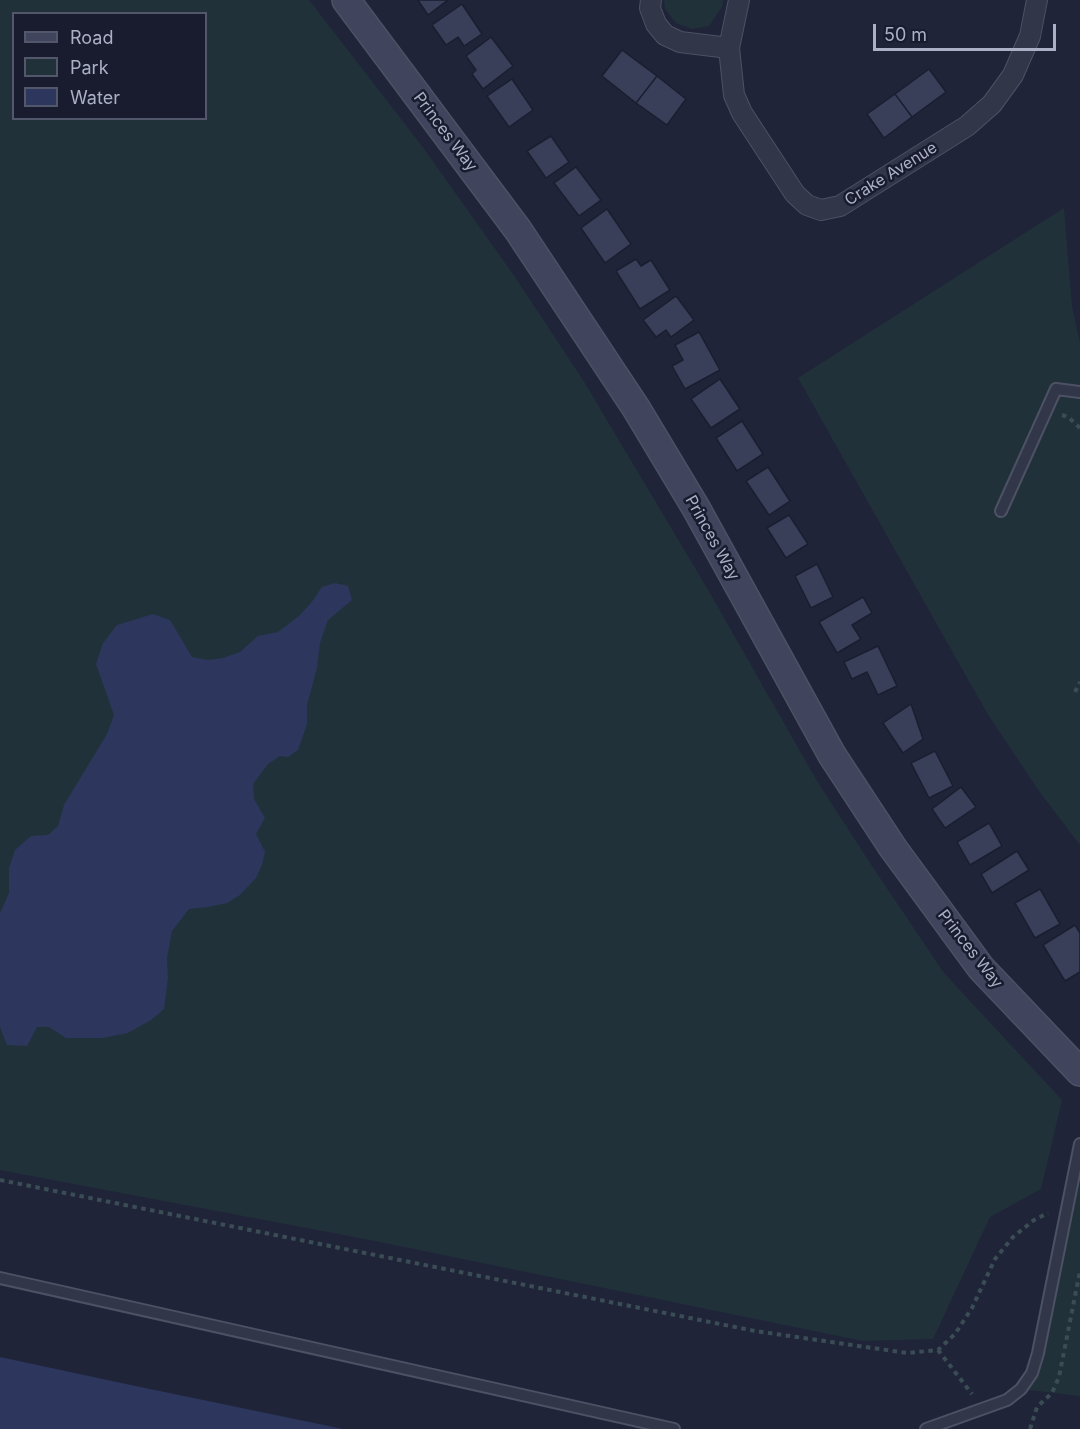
<!DOCTYPE html>
<html>
<head>
<meta charset="utf-8">
<style>
	body { margin:0 }
	#map { position:relative; width:1080px; height:1429px; overflow:hidden; background:#1f2439; font-family:Inter,sans-serif }
	canvas { display:block }
	.legend { position:absolute; left:12px; top:12px; width:195px; height:108px; box-sizing:border-box; background:#181c2e; border:2px solid #53576b; margin:0; padding:8px 10px; list-style:none; font-size:18px; color:#acb0c6 }
	.legend li { display:flex; align-items:center; gap:12px; height:30px }
	.legend b { width:30px; border:2px solid #53576b }
	.scale { position:absolute; left:873px; top:24px; width:183px; height:27px; box-sizing:border-box; border:3px solid #acb0c6; border-top:0; padding-left:8px; font-size:18px; line-height:21px; white-space:nowrap; color:#acb0c6; -webkit-text-stroke:4px #181c2e; paint-order:stroke }
</style>
</head>
<body>
<div id="map">
<canvas width="1080" height="1429"></canvas>
<ul class="legend">
<li><b style="height:8px;background:#40445d"></b>Road</li>
<li><b style="height:16px;background:#21313a"></b>Park</li>
<li><b style="height:16px;background:#2d365d"></b>Water</li>
</ul>
<div class="scale">50 m</div>
</div>
<script>
const g = document.querySelector('canvas').getContext('2d');
g.lineJoin = 'round';
function paint(path, color) { g.fillStyle = color; g.fill(path, 'evenodd'); }
const toPath = rows => new Path2D(rows.map(r => 'M' + r).join(''));
function strokePath(path, color, width, dash) { g.strokeStyle = color; g.lineWidth = width; g.lineCap = dash ? 'butt' : 'round'; g.setLineDash(dash || []); g.stroke(path); }
function label(font, color, halo, rows, align = 'center') {
  g.font = font + ' Inter,sans-serif'; g.lineWidth = 5; g.setLineDash([]); g.textBaseline = 'middle'; g.strokeStyle = halo; g.fillStyle = color; for (const [text, x, y, turn = 0] of rows) {
    g.save(); g.translate(x, y); g.rotate((+turn || 0) * Math.PI / 180); g.textAlign = isNaN(turn) ? turn : align; if (halo) g.strokeText(text, 0, 0); g.fillText(text, 0, 0); g.restore();
  }
}
paint(toPath([
	[0,0,309,0,422,146,515,277,583,380,707,588,817,781,872,866,944,973,1062,1100,1041,1189,990,1217,933,1339,863,1341,370,1240,0,1170],
	[14,14,206,14,206,118,14,118],
	[664,0,723,0,722,7,709,26,692,29,676,23,665,9],
	[1064,208,1072,307,1080,343,1080,845,1039,791,987,713,798,378],
	[1080,1144,1080,1396,1021,1389,1032,1373]
]), '#21313a');
paint(toPath([
	[335,583,348,586,352,600,328,620,320,643,317,668,307,705,307,724,298,750,288,757,280,756,268,764,253,784,254,799,265,818,256,834,265,852,262,865,256,878,240,895,227,903,208,907,189,909,172,931,167,958,168,978,164,1009,151,1020,128,1033,102,1038,66,1038,49,1027,37,1027,27,1046,7,1045,0,1027,0,913,9,893,9,868,15,850,31,836,48,835,58,826,64,805,107,734,114,715,96,664,103,643,117,625,153,614,170,620,192,657,208,660,223,658,240,652,258,636,278,632,299,616,311,603,322,587],
	[0,1357,126,1384,343,1429,0,1429]
]), '#2d365d');
const building = toPath([
	[418,0,448,0,428,15,418,0],
	[462,4,482,34,464,46,458,37,446,45,432,25,462,4],
	[491,37,513,66,483,89,472,74,476,70,466,56,491,37],
	[622,50,657,76,636,103,602,76,622,50],
	[929,69,946,92,912,117,895,94,929,69],
	[657,76,686,99,667,125,636,103,657,76],
	[512,79,533,110,509,127,487,96,512,79],
	[895,94,912,117,884,138,867,114,895,94],
	[551,136,569,162,546,178,527,151,551,136],
	[576,167,601,200,579,216,554,183,576,167],
	[607,209,631,244,605,263,581,228,607,209],
	[636,259,641,266,651,260,670,290,640,309,616,271,636,259],
	[676,296,694,320,671,337,666,330,656,337,643,320,676,296],
	[699,332,720,370,685,389,672,366,683,360,675,345,699,332],
	[720,379,740,409,711,428,691,399,720,379],
	[742,421,763,454,737,471,716,438,742,421],
	[768,467,790,501,769,515,746,481,768,467],
	[789,515,808,544,786,558,767,528,789,515],
	[817,564,833,597,811,608,795,576,817,564],
	[863,597,872,613,852,625,861,639,837,653,819,622,863,597],
	[878,646,897,686,878,695,867,672,852,679,844,662,878,646],
	[911,704,923,739,903,753,883,723,911,704],
	[935,751,953,786,929,798,911,763,935,751],
	[961,787,976,807,945,828,932,809,961,787],
	[989,823,1002,846,970,865,957,842,989,823],
	[1017,851,1029,870,992,893,981,874,1017,851],
	[1040,889,1060,924,1035,938,1015,903,1040,889],
	[1075,925,1080,933,1080,972,1065,981,1043,945,1075,925]
]);
paint(building, '#3a3f59');
strokePath(building, '#1a1e30', 1.5);
const lane = toPath([
	[1001,511,1056,389,1080,392],
	[0,1278,674,1429],
	[926,1429,1007,1400,1021,1389,1032,1373,1038,1353,1080,1144]
]);
const street = toPath([
	[651,0,650,8,656,24,665,35,680,42,729,48],
	[739,0,729,48,734,95,742,113,795,194,807,205,821,210,840,206,967,126,992,104,1013,75,1030,36,1037,0]
]);
const secondary = toPath([
	[346,0,518,230,636,408,696,508,832,755,893,848,981,968,1080,1072]
]);
strokePath(lane, '#4d5164', 14);
strokePath(street, '#4d5164', 22);
strokePath(secondary, '#4d5164', 30);
strokePath(toPath([
	[1062,415,1068,417,1080,428],
	[1075,692,1080,682],
	[0,1180,755,1331,907,1353,938,1350,955,1334,972,1308,995,1259,1013,1237,1034,1220,1048,1213],
	[938,1350,972,1394],
	[1030,1429,1037,1407,1052,1393,1059,1377,1080,1271]
]), '#3b4d54', 4, [4.5, 4.5]);
strokePath(lane, '#323649', 10);
strokePath(street, '#323649', 20);
strokePath(secondary, '#40445d', 27);
label('16px', '#acb0c6', '#181c2e', [
	["Princes Way",445,132,53],
	["Crake Avenue",891,174,-32],
	["Princes Way",712,538,61],
	["Princes Way",970,949,52]
]);
</script>
</body>
</html>
